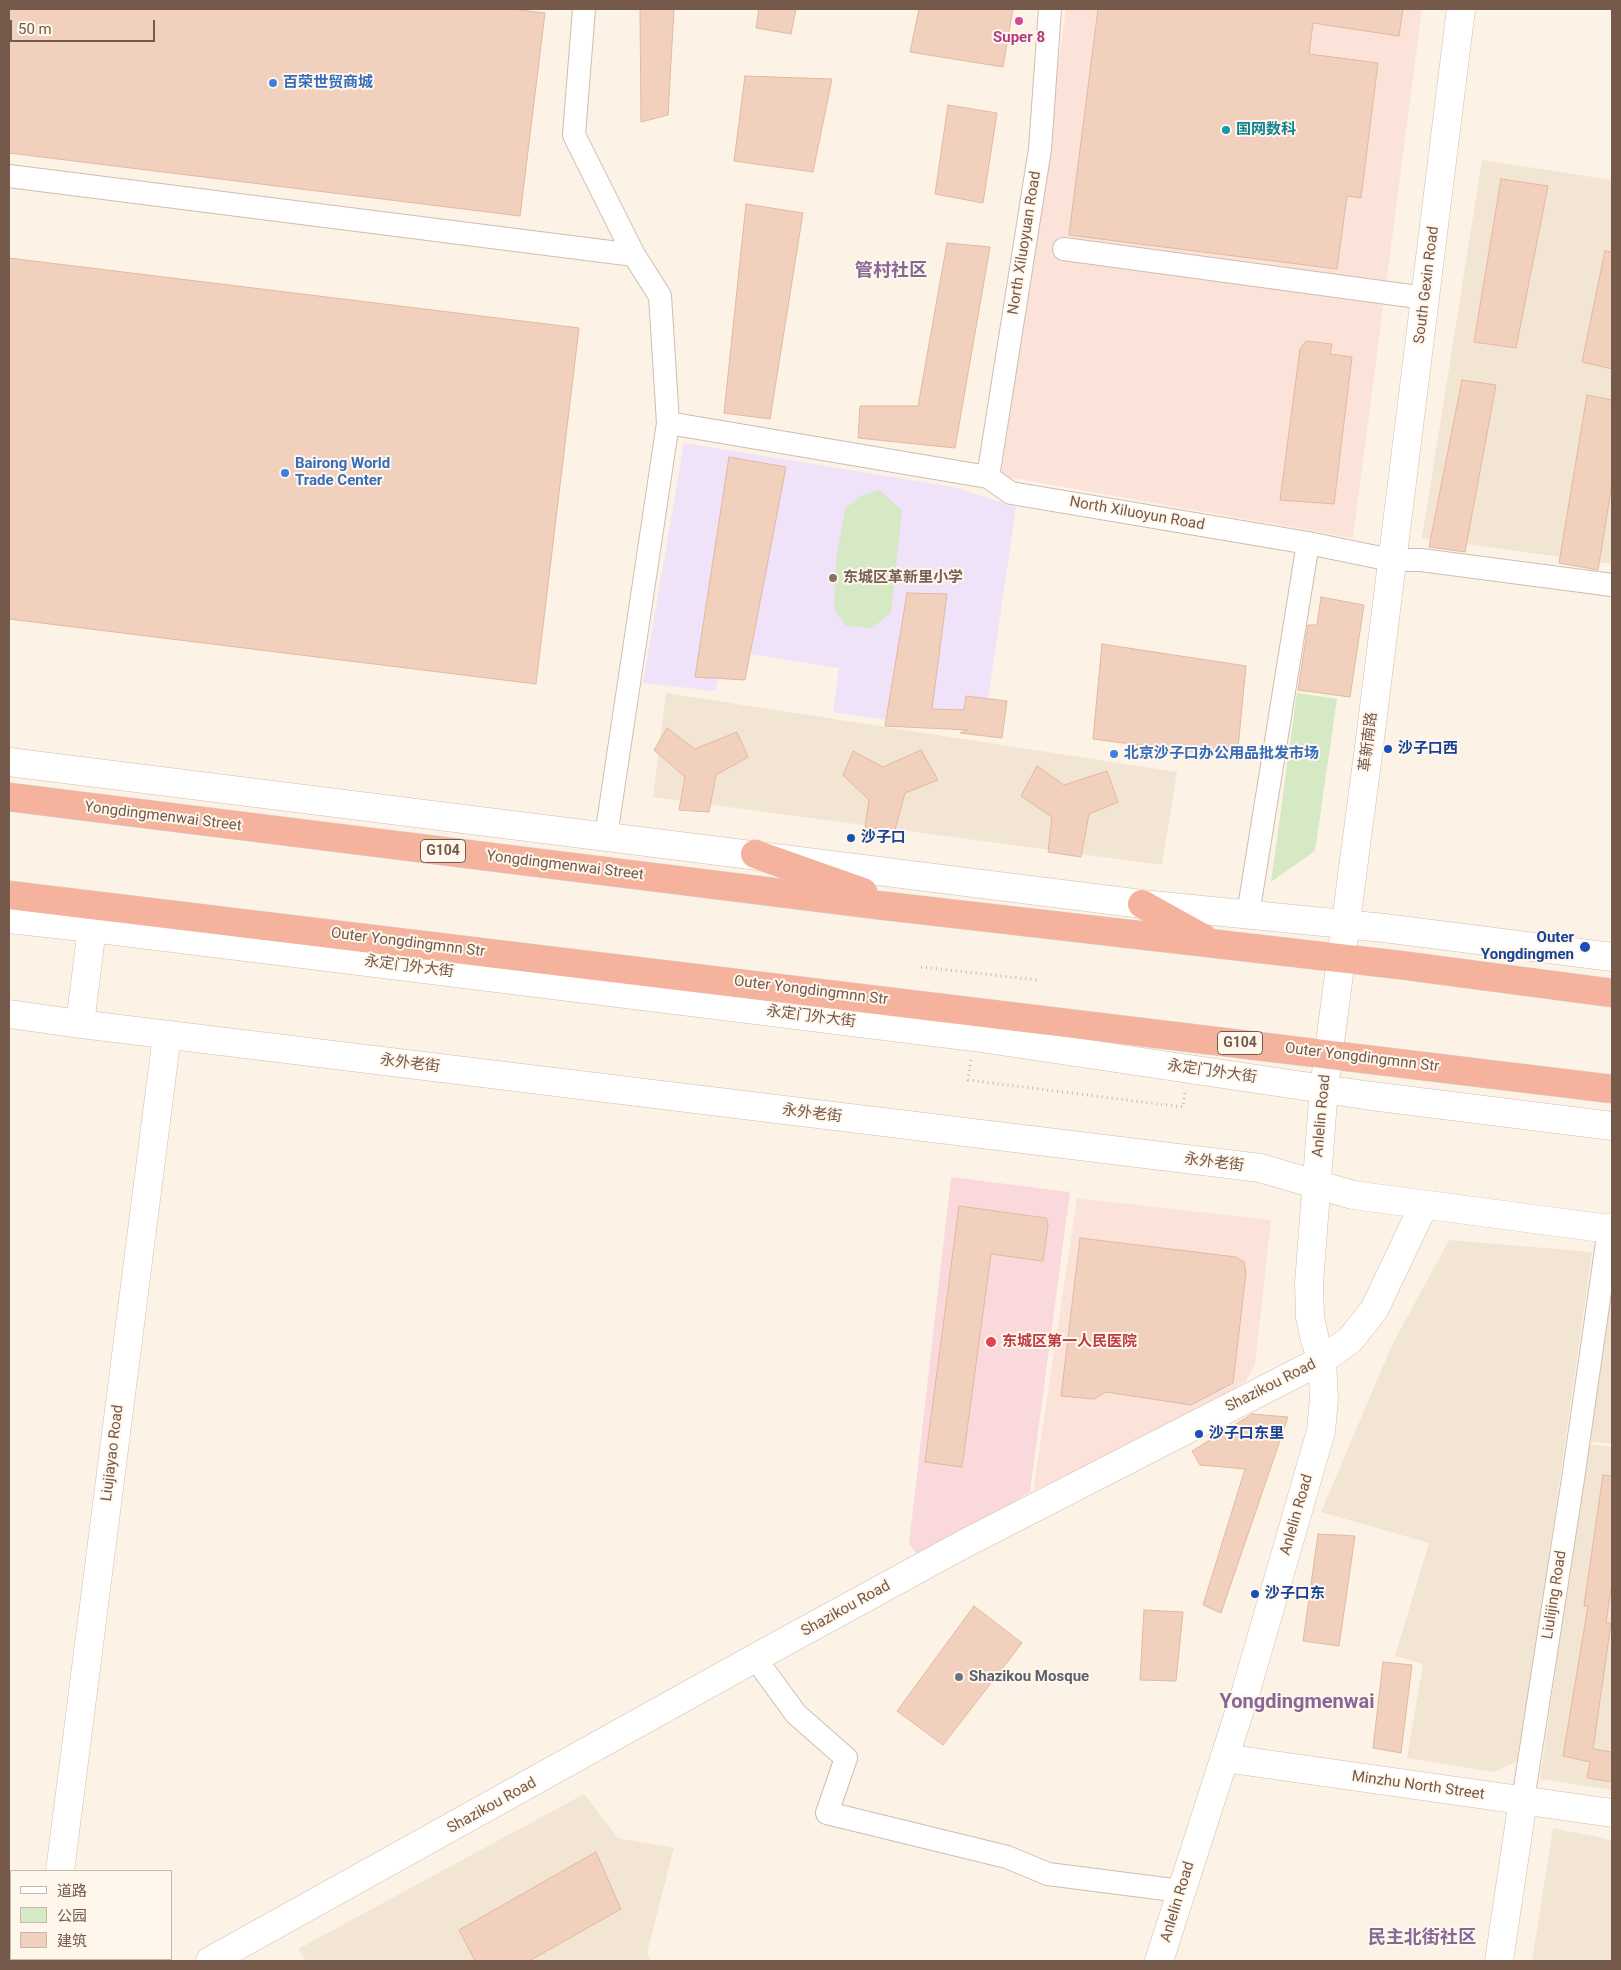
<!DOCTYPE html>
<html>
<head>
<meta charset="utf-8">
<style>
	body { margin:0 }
	#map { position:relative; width:1621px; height:1970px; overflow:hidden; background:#fcf3e6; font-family:Roboto,"Noto Sans SC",sans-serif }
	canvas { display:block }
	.frame { position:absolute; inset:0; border:10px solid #75594b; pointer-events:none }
	.legend { position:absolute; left:10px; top:1870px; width:162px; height:90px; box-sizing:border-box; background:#fff7ec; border:1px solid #c8b8ac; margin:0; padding:6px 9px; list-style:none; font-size:15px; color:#75594b }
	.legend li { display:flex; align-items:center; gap:10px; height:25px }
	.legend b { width:25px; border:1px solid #c8b8ac }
	.scale { position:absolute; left:10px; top:20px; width:145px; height:22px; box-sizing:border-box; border:2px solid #75594b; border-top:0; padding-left:6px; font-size:15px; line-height:18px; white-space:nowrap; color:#75594b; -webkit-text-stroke:4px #fff7ec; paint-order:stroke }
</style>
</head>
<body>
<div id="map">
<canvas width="1621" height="1970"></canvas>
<div class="frame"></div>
<ul class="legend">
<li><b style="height:6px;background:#fff"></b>道路</li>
<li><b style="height:14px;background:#d4e9c4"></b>公园</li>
<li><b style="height:14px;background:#f1d1be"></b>建筑</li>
</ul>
<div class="scale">50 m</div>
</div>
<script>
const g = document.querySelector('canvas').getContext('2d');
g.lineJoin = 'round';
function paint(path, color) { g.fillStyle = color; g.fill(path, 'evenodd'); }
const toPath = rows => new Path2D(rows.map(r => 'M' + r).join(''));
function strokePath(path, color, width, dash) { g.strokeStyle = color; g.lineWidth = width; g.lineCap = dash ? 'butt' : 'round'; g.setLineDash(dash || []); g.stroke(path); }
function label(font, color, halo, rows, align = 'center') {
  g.font = font + ' Roboto,"Noto Sans SC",sans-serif'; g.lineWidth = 4; g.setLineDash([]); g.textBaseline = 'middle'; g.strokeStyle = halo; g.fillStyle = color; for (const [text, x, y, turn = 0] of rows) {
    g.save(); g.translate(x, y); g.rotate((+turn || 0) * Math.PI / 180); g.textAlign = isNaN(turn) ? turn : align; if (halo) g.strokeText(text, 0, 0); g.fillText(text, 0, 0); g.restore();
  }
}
paint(toPath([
	[1482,160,1612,180,1612,564,1422,538],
	[666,693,1177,772,1162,865,653,797],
	[1449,1240,1592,1252,1520,1760,1494,1772,1407,1758,1423,1664,1395,1656,1429,1543,1321,1512,1392,1345],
	[1612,1280,1612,1444,1585,1441],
	[1588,1444,1612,1447,1612,1790,1540,1779],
	[584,1794,618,1838,674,1848,647,1953,651,1961,306,1961,298,1949],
	[1553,1828,1612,1840,1612,1961,1532,1961]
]), '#f3e5d4');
paint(toPath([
	[1066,9,1422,9,1353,538,1001,476],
	[1077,1198,1271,1220,1255,1365,1246,1381,1189,1417,1033,1491]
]), '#fce3da');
paint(toPath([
	[684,443,954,487,1016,507,983,734,833,712,839,668,725,650,715,691,643,683]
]), '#f0e2f8');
paint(toPath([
	[951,1177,1070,1192,1030,1492,920,1558,909,1544]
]), '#fad9dd');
paint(toPath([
	[879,490,902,510,891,613,872,628,846,626,834,609,836,559,845,509,860,496],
	[1297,693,1337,699,1315,851,1271,882]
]), '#d4e9c4');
const building = toPath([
	[9,9,511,9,545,13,520,216,9,153,9,9],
	[640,9,674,9,668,115,641,122,640,9],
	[759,9,796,9,791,34,756,28,759,9],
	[919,9,1013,9,1003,67,910,52,919,9],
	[1098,9,1403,9,1399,36,1313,23,1309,54,1378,63,1361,198,1347,196,1337,269,1069,235,1098,9],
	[745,76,832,79,813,172,734,161,745,76],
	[948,105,997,113,983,203,935,194,948,105],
	[1501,179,1548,186,1516,348,1474,342,1501,179],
	[746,204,803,213,770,419,724,413,746,204],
	[947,243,990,247,955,448,858,438,860,406,918,406,947,243],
	[1605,251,1612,252,1612,369,1582,362,1605,251],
	[9,258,579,328,536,684,9,619,9,258],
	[1306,341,1332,344,1330,354,1352,357,1334,504,1280,500,1300,349,1306,341],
	[1462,380,1496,385,1465,552,1429,547,1462,380],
	[1587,395,1612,400,1612,484,1598,570,1559,563,1587,395],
	[729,457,786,467,745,680,695,677,729,457],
	[907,593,947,594,932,709,964,710,966,696,1007,701,1002,738,960,733,968,730,885,726,907,593],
	[1321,597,1364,605,1350,697,1298,690,1308,625,1317,625,1321,597],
	[1102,644,1246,666,1237,758,1093,739,1102,644],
	[667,728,695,749,737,732,748,757,716,775,709,812,679,810,685,777,654,750,667,728],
	[921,750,938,780,905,793,895,830,865,827,869,800,843,775,853,751,883,767,921,750],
	[1037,766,1064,785,1107,771,1118,802,1089,814,1081,857,1048,852,1052,817,1021,796,1037,766],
	[959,1206,1046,1218,1048,1225,1043,1261,991,1254,962,1467,925,1462,959,1206],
	[1080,1238,1236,1257,1244,1262,1246,1273,1233,1383,1191,1405,1106,1392,1094,1399,1061,1396,1080,1238],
	[1252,1414,1288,1417,1221,1613,1203,1605,1245,1469,1200,1465,1192,1451,1252,1414],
	[1603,1475,1612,1476,1612,1581,1606,1623,1611,1623,1593,1749,1612,1752,1612,1782,1587,1778,1590,1762,1563,1756,1588,1606,1584,1606,1603,1475],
	[1318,1534,1355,1536,1339,1646,1303,1641,1318,1534],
	[974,1606,1022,1643,943,1745,897,1711,974,1606],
	[1144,1610,1183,1612,1176,1681,1140,1680,1144,1610],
	[1383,1662,1412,1665,1401,1753,1373,1748,1383,1662],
	[596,1852,621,1909,529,1961,475,1961,459,1930,596,1852]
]);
paint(building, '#f1d1be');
strokePath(building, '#e3b89e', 1);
const street = toPath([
	[584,9,574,135,634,255,660,296,668,423,606,836],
	[9,176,634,255],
	[1064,249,1425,298],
	[668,423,988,477,1011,493,1308,543,1391,560,1421,560,1612,585],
	[988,477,1040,149,1050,9],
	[1248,914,1308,543],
	[755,1658,796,1714,846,1758,827,1813,1007,1857,1048,1874,1181,1891],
	[1523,1800,1573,1479,1609,1229,1612,1229]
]);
const secondary = toPath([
	[9,762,958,881,1142,904,1384,928,1612,957],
	[9,919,92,928,974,1037,1371,1096,1612,1126],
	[9,1014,80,1024,1260,1168,1353,1195,1609,1229,1612,1227],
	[80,1024,92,928],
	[1224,1758,1612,1813],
	[60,1871,167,1035],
	[48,1961,48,1959],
	[210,1961,755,1658,962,1545,1322,1360,1350,1340,1374,1310,1424,1205],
	[1159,1961,1246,1691,1321,1431,1324,1399,1322,1360,1315,1340,1310,1317,1309,1283,1324,1088,1369,747,1461,9],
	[1499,1961,1523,1800]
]);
const highway = toPath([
	[9,797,877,905,1400,965,1612,993],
	[755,854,863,892],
	[9,895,1612,1089],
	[1142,904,1203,938]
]);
strokePath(street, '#cfbdaf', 24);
strokePath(secondary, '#d2bcac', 29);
strokePath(highway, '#d8d1cd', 29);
strokePath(toPath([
	[921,967,1038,980],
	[971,1060,968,1080,1183,1107,1185,1091]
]), '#d6b5a1', 3, [1, 4]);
strokePath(street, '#fff', 22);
strokePath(secondary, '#fff', 28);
strokePath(highway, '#f5b39e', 28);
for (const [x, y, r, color] of [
	[1019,21,5,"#d1479c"],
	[273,83,5,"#3f7fe0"],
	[1226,130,5,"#0f9aa8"],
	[285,473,5,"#3f7fe0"],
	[833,578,5,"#8d6e63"],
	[1388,749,5,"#1a4fb4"],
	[1114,754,5,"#3f7fe0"],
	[851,838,5,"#1a4fb4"],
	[1585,947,6,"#1a4fb4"],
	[991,1342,6,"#e0444e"],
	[1199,1434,5,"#1a4fb4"],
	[1255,1594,5,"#1a4fb4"],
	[959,1677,5,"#6b7280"]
]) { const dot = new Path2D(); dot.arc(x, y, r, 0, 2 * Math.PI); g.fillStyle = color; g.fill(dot); strokePath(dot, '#fff7ec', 2); }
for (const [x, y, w] of [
	[443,851,45],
	[1240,1043,45]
]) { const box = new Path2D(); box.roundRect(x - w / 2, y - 11.5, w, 23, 4); g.fillStyle = '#fff7ec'; g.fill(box); strokePath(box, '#75594b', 1); }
label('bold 14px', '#75594b', null, [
	["G104",443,851],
	["G104",1240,1043]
]);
label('bold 15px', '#b23c85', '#fff7ec', [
	["Super 8",1019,38]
]);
label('bold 15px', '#366cbe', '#fff7ec', [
	["百荣世贸商城",283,83],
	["Bairong World",295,464],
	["Trade Center",295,481],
	["北京沙子口办公用品批发市场",1124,754]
], 'left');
label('bold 15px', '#0d838f', '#fff7ec', [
	["国网数科",1236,130]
], 'left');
label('15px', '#75594b', '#fff7ec', [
	["North Xiluoyuan Road",1025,243,-81],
	["South Gexin Road",1427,285,-83],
	["North Xiluoyun Road",1137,514,10],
	["革新南路",1369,742,-83],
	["Yongdingmenwai Street",163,817,7],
	["Yongdingmenwai Street",565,866,7],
	["Outer Yongdingmnn Str",408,943,7],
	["永定门外大街",409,967,7],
	["Outer Yongdingmnn Str",811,991,7],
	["永定门外大街",811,1017,7],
	["Outer Yongdingmnn Str",1362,1058,7],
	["永外老街",410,1064,7],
	["永定门外大街",1212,1072,8],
	["永外老街",812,1114,7],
	["Anlelin Road",1322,1116,-85],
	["永外老街",1214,1163,7],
	["Shazikou Road",1271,1386,-27],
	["Liujiayao Road",113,1453,-83],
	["Anlelin Road",1297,1515,-74],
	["Liulijing Road",1555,1595,-81],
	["Shazikou Road",846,1609,-29],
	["Minzhu North Street",1418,1786,8],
	["Shazikou Road",492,1806,-29],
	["Anlelin Road",1178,1902,-73]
]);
label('bold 15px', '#785e54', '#fff7ec', [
	["东城区革新里小学",843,578]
], 'left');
label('bold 15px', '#164399', '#fff7ec', [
	["沙子口西",1398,749],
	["沙子口",861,838],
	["Outer",1574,938,"right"],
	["Yongdingmen",1574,955,"right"],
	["沙子口东里",1209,1434],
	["沙子口东",1265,1594]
], 'left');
label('bold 15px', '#be3a42', '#fff7ec', [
	["东城区第一人民医院",1002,1342]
], 'left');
label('bold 15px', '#5b616d', '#fff7ec', [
	["Shazikou Mosque",969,1677]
], 'left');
label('bold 18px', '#876698', '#fff7ec', [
	["管村社区",891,271],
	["民主北街社区",1422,1938]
]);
label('bold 20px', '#876698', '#fff7ec', [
	["Yongdingmenwai",1297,1703]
]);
</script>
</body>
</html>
